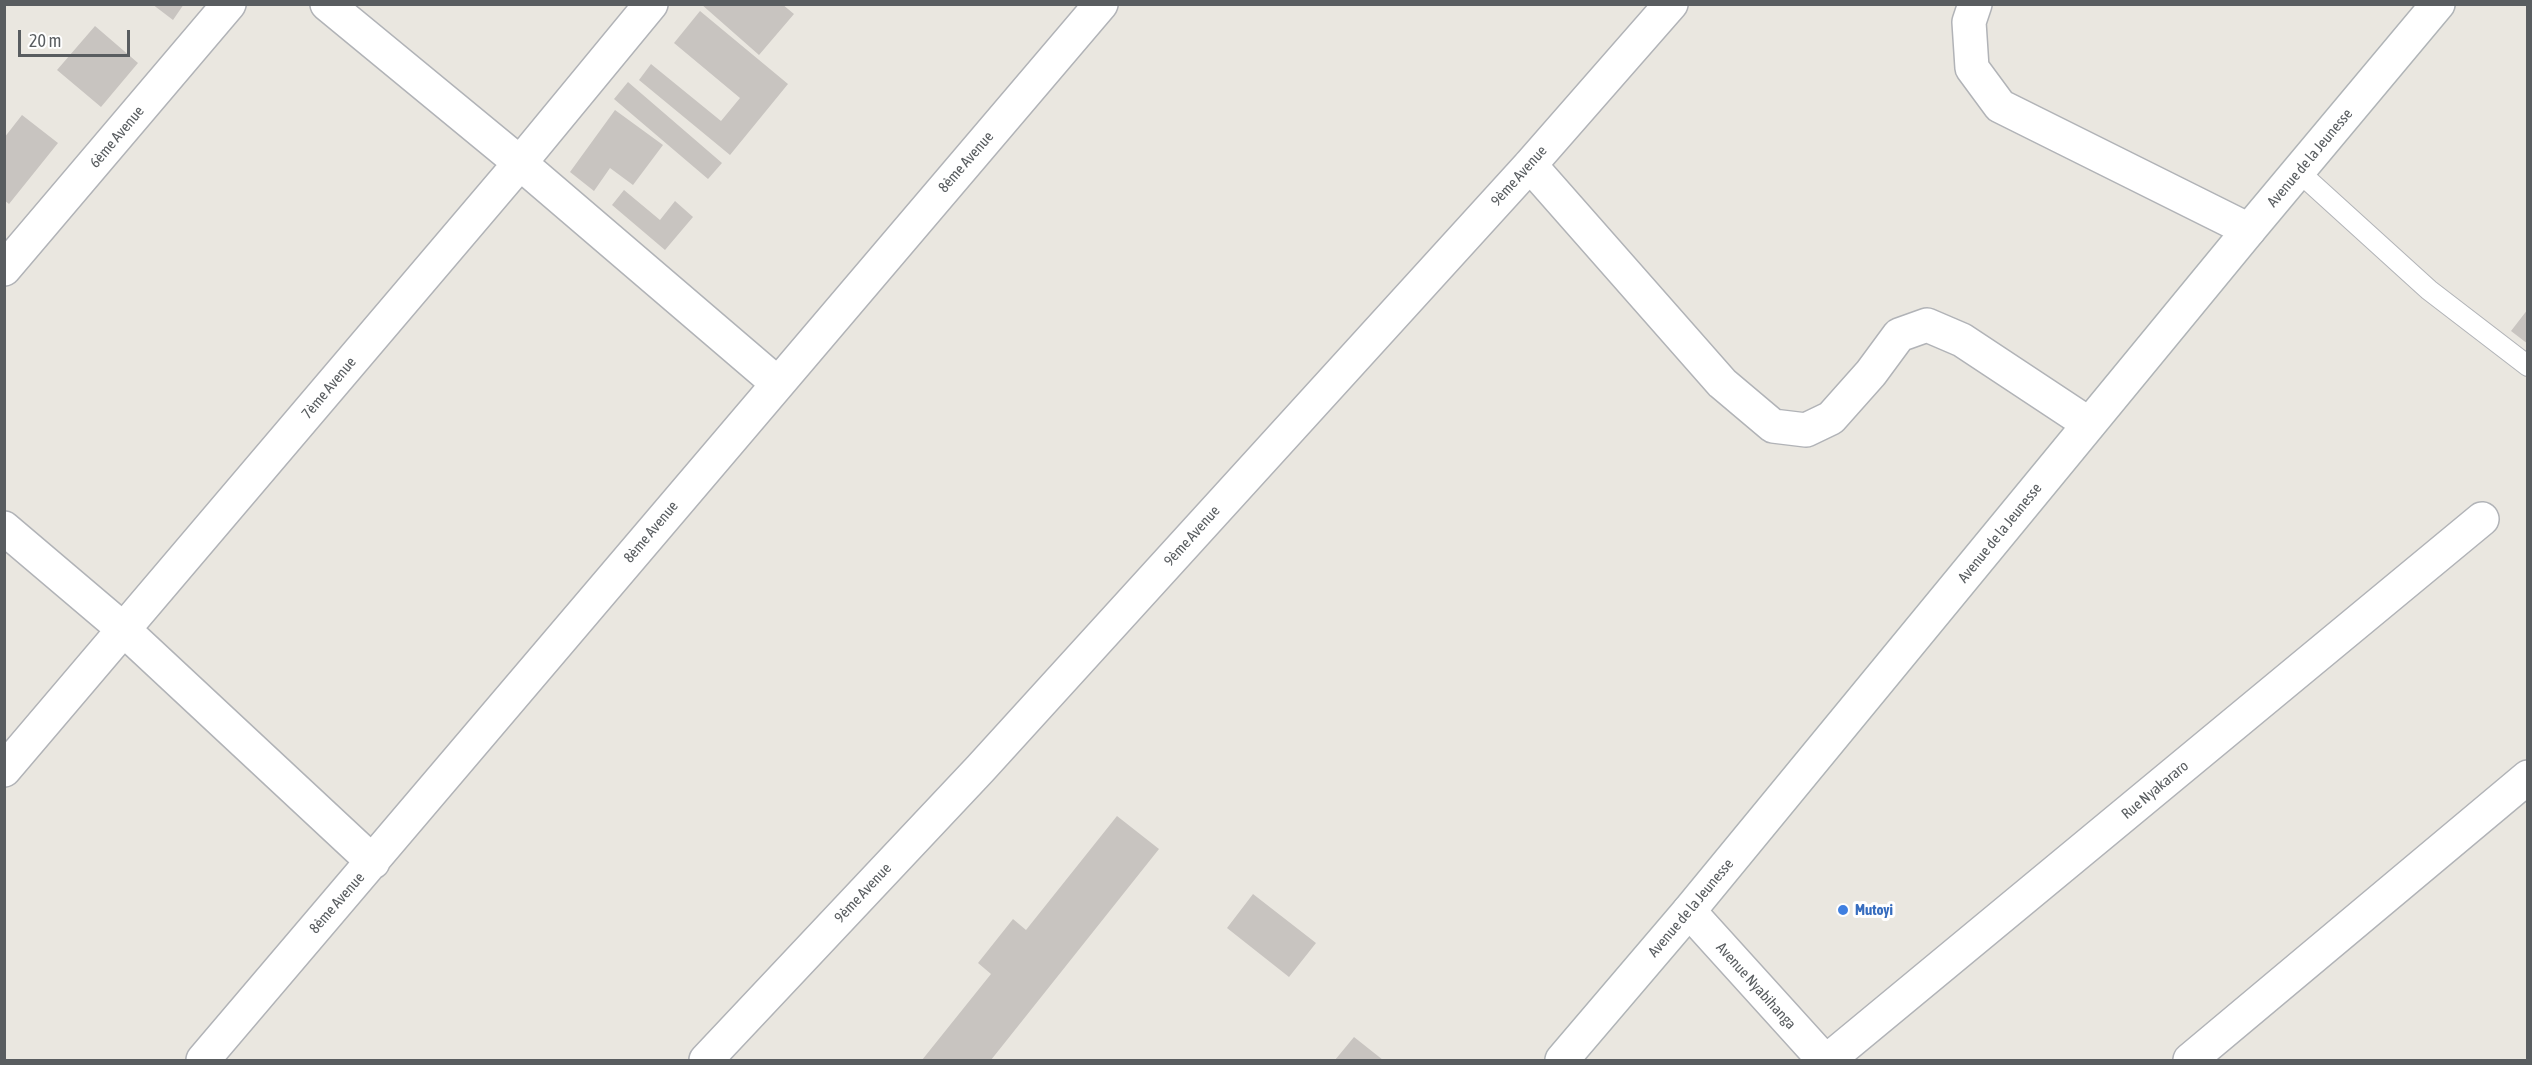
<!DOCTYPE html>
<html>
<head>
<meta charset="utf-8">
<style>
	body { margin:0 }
	#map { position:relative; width:2532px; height:1065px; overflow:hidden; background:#eae7e0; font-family:"Asap Condensed",sans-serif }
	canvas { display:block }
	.frame { position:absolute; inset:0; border:6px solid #595d60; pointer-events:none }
	.scale { position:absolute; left:18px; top:30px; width:112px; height:27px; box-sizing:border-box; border:3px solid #595d60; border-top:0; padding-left:8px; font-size:18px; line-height:21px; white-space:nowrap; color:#595d60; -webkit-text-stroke:4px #fff; paint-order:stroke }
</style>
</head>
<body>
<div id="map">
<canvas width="2532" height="1065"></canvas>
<div class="frame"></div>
<div class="scale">20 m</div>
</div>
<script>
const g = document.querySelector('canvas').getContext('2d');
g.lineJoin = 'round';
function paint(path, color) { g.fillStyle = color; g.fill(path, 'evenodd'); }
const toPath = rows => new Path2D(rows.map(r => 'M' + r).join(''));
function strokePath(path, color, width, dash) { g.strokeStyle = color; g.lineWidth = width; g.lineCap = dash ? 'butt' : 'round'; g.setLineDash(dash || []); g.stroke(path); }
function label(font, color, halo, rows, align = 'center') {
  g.font = font + ' "Asap Condensed",sans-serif'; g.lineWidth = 6; g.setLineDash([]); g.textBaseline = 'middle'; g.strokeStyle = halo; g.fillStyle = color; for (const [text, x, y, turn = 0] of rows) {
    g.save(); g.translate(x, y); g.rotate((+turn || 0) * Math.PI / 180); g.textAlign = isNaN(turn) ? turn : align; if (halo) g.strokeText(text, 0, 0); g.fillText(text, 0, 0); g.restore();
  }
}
paint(toPath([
	[152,4,184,4,173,20],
	[701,4,782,4,794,14,759,55],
	[700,11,788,84,730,155,639,80,651,64,721,121,740,98,674,43],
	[95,26,138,63,101,107,57,70],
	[628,82,722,163,708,179,614,99],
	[615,110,663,145,633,185,610,168,594,191,570,172],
	[22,115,58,143,9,204,4,200,4,138],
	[624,190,660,220,675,201,693,217,665,250,612,205],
	[2528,309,2528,344,2511,331],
	[1117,816,1159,849,991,1060,922,1060,991,974,978,963,1013,919,1026,930],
	[1253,894,1316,943,1289,977,1227,928],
	[1354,1037,1383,1060,1335,1060]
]), '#c8c4c0');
const lane = toPath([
	[2299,172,2429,290,2528,366]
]);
const street = toPath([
	[327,4,520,163,777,383],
	[1975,4,1969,22,1972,68,2000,106,2249,230],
	[1530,165,1722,383,1773,426,1806,430,1831,418,1871,373,1899,335,1927,325,1962,340,2089,424],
	[4,269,229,4],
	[4,528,123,629,373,862],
	[4,770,520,163,651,4],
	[1689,911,1824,1060],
	[203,1060,1101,4],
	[706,1060,980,769,1530,165,1671,4],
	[1828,1060,2482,519],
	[2190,1060,2528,777]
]);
const secondary = toPath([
	[1562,1060,1689,911,2249,230,2438,4]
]);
strokePath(lane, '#b1b3b7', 22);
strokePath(street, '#b1b3b7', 36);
strokePath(secondary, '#b0b4b7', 36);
strokePath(lane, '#fff', 20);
strokePath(street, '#fff', 33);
strokePath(secondary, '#fff', 33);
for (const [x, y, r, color] of [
	[1843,910,6,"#3f7fe0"]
]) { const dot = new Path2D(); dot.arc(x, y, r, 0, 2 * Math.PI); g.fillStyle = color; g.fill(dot); strokePath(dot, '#fff', 2); }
label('15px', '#595d60', '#fff', [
	["6ème Avenue",117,137,-50],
	["Avenue de la Jeunesse",2310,158,-50],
	["8ème Avenue",966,162,-49],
	["9ème Avenue",1519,176,-48],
	["7ème Avenue",329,388,-50],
	["8ème Avenue",651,532,-50],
	["Avenue de la Jeunesse",2000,533,-51],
	["9ème Avenue",1192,536,-48],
	["Rue Nyakararo",2155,790,-40],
	["9ème Avenue",863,893,-47],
	["8ème Avenue",337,903,-49],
	["Avenue de la Jeunesse",1691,908,-50],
	["Avenue Nyabihanga",1756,986,48]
]);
label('bold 15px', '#366cbe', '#fff', [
	["Mutoyi",1855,910]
], 'left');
</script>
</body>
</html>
